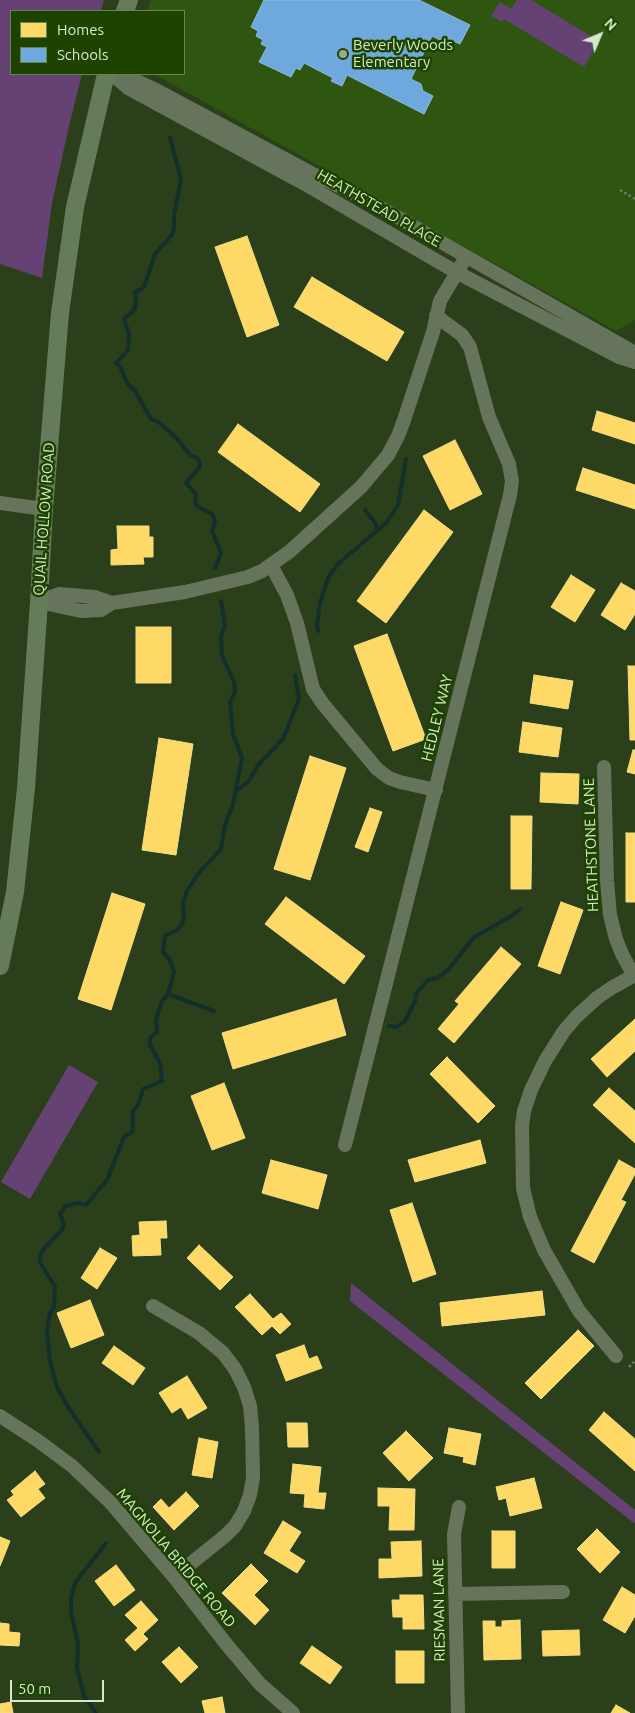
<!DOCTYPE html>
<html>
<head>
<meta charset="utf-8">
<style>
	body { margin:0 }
	#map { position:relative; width:635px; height:1713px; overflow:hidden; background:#2a3f1a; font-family:Ubuntu,sans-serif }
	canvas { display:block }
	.legend { position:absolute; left:10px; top:10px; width:175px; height:65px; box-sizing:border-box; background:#1e4300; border:1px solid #668650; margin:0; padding:6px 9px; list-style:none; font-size:15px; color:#d3eac8 }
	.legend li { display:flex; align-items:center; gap:10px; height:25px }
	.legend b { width:25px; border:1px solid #668650 }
	.north { position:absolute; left:575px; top:10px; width:50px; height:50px; -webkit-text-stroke:4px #1e4300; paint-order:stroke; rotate:45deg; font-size:14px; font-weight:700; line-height:20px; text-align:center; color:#d3eac8 }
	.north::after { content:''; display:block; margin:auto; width:18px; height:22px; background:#d3eac8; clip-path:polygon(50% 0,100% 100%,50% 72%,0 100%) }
	.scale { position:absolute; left:10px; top:1680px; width:94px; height:22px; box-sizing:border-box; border:2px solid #d3eac8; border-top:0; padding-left:6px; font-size:15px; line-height:18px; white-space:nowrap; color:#d3eac8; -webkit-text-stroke:4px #1e4300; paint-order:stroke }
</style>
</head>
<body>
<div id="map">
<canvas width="635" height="1713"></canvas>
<ul class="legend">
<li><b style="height:14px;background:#ffd966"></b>Homes</li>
<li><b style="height:14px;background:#6fa8dc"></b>Schools</li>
</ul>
<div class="north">N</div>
<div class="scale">50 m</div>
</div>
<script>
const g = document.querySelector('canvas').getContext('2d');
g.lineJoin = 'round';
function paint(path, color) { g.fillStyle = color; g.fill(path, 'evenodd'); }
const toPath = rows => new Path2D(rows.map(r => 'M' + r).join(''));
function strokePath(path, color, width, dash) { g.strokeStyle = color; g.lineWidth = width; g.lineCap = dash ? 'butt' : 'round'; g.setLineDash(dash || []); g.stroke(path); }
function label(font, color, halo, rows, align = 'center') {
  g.font = font + ' Ubuntu,sans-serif'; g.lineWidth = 5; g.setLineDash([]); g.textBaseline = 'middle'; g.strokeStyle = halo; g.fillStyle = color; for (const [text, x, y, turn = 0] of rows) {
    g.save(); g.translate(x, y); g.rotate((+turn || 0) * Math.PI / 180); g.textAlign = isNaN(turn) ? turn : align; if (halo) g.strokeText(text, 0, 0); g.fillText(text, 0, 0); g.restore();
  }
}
paint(toPath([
	[151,0,635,0,635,320,616,331,154,74,184,74,184,11,147,11]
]), '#2f5610');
paint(toPath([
	[0,0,104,0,101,11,11,11,11,74,82,74,69,126,52,203,42,278,0,264],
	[517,0,531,0,599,41,584,67,504,19,502,22,491,16,500,2,511,9],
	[69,1065,98,1082,30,1199,1,1182],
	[351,1283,635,1510,635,1524,350,1301]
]), '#654273');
const homes = toPath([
	[247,236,279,325,247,337,215,247,247,236],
	[312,277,404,332,387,361,294,307,312,277],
	[597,411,635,423,635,444,592,430,597,411],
	[238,424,320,484,300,512,218,452,238,424],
	[455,440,482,494,450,510,423,456,455,440],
	[583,468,635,485,635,509,576,490,583,468],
	[424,510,453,532,386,623,357,601,424,510],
	[117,526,149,526,149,537,153,537,153,557,143,557,144,564,111,565,111,550,118,549,117,526],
	[571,575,595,590,575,622,551,607,571,575],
	[621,583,635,591,635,614,625,630,601,615,621,583],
	[136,627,171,627,171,683,136,683,136,627],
	[387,634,426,739,393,751,354,646,387,634],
	[628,666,635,666,635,740,630,740,628,666],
	[534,675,573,681,568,709,530,703,534,675],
	[523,722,562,728,558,757,519,752,523,722],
	[159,738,193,744,176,855,142,850,159,738],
	[633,750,635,750,635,774,627,772,633,750],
	[310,756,346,768,310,880,274,869,310,756],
	[541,773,579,774,578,804,540,802,541,773],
	[370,808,382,812,368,852,355,847,370,808],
	[511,816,532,816,531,889,511,889,511,816],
	[626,833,635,833,635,902,626,902,626,833],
	[112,893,145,904,111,1010,78,999,112,893],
	[286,897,365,956,344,984,265,924,286,897],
	[561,902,583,910,560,974,538,966,561,902],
	[501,947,521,964,454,1043,438,1029,459,1004,455,1001,501,947],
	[336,999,346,1035,233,1069,222,1033,336,999],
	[635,1019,635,1051,607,1077,591,1059,635,1019],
	[447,1057,495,1106,478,1123,430,1074,447,1057],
	[224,1083,245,1138,212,1150,191,1096,224,1083],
	[609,1088,635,1111,635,1143,593,1105,609,1088],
	[480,1140,486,1163,415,1182,408,1160,480,1140],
	[271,1160,327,1175,318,1209,262,1193,271,1160],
	[619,1160,635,1169,635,1174,621,1200,626,1202,594,1263,571,1251,619,1160],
	[412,1203,436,1274,413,1282,390,1210,412,1203],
	[166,1221,167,1238,160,1238,161,1255,133,1256,132,1236,140,1235,139,1222,166,1221],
	[199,1245,233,1277,220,1290,187,1258,199,1245],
	[100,1248,117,1258,97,1289,81,1278,100,1248],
	[542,1291,545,1315,442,1326,440,1303,542,1291],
	[250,1294,273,1319,281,1313,291,1324,280,1334,272,1326,262,1335,235,1307,250,1294],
	[90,1300,104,1335,71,1348,57,1313,90,1300],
	[578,1330,594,1346,541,1399,525,1383,578,1330],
	[304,1345,309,1359,317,1356,322,1368,286,1381,276,1355,304,1345],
	[114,1346,145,1368,133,1385,102,1363,114,1346],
	[187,1376,207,1408,188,1419,181,1407,172,1413,159,1393,187,1376],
	[604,1412,635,1439,635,1471,589,1430,604,1412],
	[287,1423,307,1423,308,1447,288,1447,287,1423],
	[449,1428,481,1434,475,1465,463,1462,464,1457,444,1453,449,1428],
	[406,1431,433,1458,409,1481,383,1453,406,1431],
	[199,1438,218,1442,212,1478,192,1475,199,1438],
	[293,1464,321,1467,318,1493,326,1493,324,1509,304,1507,305,1494,290,1493,293,1464],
	[35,1471,45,1484,38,1489,45,1498,21,1517,7,1500,14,1495,11,1491,35,1471],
	[534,1478,542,1508,510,1516,506,1498,499,1500,496,1487,534,1478],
	[378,1488,415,1489,414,1530,389,1530,390,1506,378,1506,378,1488],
	[186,1492,199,1506,174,1530,153,1507,161,1499,169,1508,186,1492],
	[283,1521,301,1532,289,1551,305,1561,297,1573,264,1553,283,1521],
	[597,1529,620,1552,600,1573,577,1549,597,1529],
	[492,1531,515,1531,515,1568,492,1568,492,1531],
	[0,1537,10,1541,0,1566,0,1537],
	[421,1541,422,1576,379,1578,379,1559,392,1559,391,1542,421,1541],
	[251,1564,268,1581,254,1595,269,1610,255,1625,222,1593,251,1564],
	[116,1565,135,1590,114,1606,95,1581,116,1565],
	[622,1587,635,1595,635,1616,625,1633,603,1620,622,1587],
	[400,1595,423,1595,424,1629,403,1629,403,1617,393,1617,392,1600,400,1600,400,1595],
	[141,1601,158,1620,143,1634,148,1639,135,1651,125,1640,138,1628,125,1615,141,1601],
	[520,1620,521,1659,484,1660,483,1621,495,1621,495,1627,502,1627,502,1621,520,1620],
	[0,1623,9,1624,9,1632,20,1633,19,1646,0,1645,0,1623],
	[579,1630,580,1655,543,1656,542,1631,579,1630],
	[312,1646,342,1667,330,1684,300,1663,312,1646],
	[179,1647,198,1667,181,1683,162,1662,179,1647],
	[396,1651,424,1651,424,1683,396,1683,396,1651],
	[222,1697,225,1713,205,1713,202,1701,222,1697],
	[11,1702,13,1713,0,1713,0,1704,11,1702],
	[616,1705,630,1713,611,1713,616,1705]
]);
paint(homes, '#ffd966');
strokePath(homes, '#f2de83', 1);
const schools = toPath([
	[264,0,419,0,470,25,460,44,449,39,442,41,432,36,411,79,421,84,423,91,433,96,424,114,347,75,342,86,331,81,333,78,304,63,300,70,296,68,291,77,259,62,267,47,261,44,263,40,256,36,258,31,251,27,264,0]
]);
paint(schools, '#6fa8dc');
strokePath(schools, '#8dbcd6', 1);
strokePath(toPath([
	[170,138,181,179,174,215,174,229,172,235,155,254,144,287,135,293,136,298,135,309,124,319,129,334,128,350,116,363,120,366,127,383,135,391,151,419,160,423,178,440,190,455,197,458,199,461,200,467,186,483,196,494,195,503,198,507,212,514,215,521,212,531,221,553,215,568],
	[365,510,376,524,377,531],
	[318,631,317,625,320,603,328,578,338,564,387,522,398,505,406,459],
	[236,791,249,781,259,764,283,739,299,699,295,675],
	[168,994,214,1011],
	[389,1026,397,1027,405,1021,415,1001,416,994,428,980,437,978,448,970,474,937,510,917,520,909],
	[99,1452,68,1407,57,1387,50,1361,47,1332,50,1313,54,1307,55,1287,40,1262,40,1256,43,1250,62,1230,64,1225,60,1214,66,1206,77,1203,86,1205,107,1180,124,1137,132,1132,133,1128,133,1111,138,1105,143,1089,162,1081,160,1063,150,1045,150,1038,157,1032,156,1020,161,1003,168,994,174,972,170,960,163,952,165,936,177,930,182,924,184,916,183,903,187,891,198,874,221,849,225,825,233,804,242,758,233,734,230,702,235,692,234,682,222,655,221,636,225,625,221,601],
	[96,1713,84,1696,77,1668,78,1644,71,1612,71,1599,75,1583,106,1543]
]), '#142f2b', 4);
strokePath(toPath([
	[620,190,635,199],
	[629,1367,635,1361]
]), '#6d7b64', 2.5, [2.5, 2.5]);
strokePath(toPath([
	[112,74,128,88,305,184,456,272,619,357,635,362],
	[122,74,154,89,311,173,364,198,630,350,635,356],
	[0,503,44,509],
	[271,565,287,595,297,623,313,689,323,704,377,769,389,778,400,782,436,790],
	[39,602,59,594,95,597,112,603,185,592,248,577,262,571,289,552,361,487,388,455,398,436,404,420,433,332,440,301,466,257],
	[39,602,81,611,101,610,112,603],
	[604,767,607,881,610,915,616,939,622,954,634,976],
	[345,1145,510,495,512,481,509,464,489,417,470,347,462,335,436,316],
	[153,1306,199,1333,223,1353,235,1369,244,1387,250,1406,252,1427,253,1478,250,1495,244,1511,235,1526,225,1536,174,1577],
	[616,1356,579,1311,544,1250,530,1217,523,1188,522,1126,524,1111,531,1090,545,1061,564,1031,577,1016,598,997,613,987,635,975],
	[0,1416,37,1440,72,1466,110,1502,174,1577,227,1645,260,1684,293,1713],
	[455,1594,563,1592],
	[458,1713,454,1534,459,1507]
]), '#65745b', 14);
strokePath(toPath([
	[125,11,129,0],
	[0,966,15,892,26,788,39,602,44,509,60,313,75,207,106,74]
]), '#667b59', 18);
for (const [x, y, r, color] of [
	[343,54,5,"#98ae8b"]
]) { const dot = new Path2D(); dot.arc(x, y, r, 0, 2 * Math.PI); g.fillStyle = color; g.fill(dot); strokePath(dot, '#1e4300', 2); }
label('15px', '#d3eac8', '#1e4300', [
	["Beverly Woods",353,45],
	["Elementary",353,62]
], 'left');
label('15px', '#d3eac8', '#1e4300', [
	["HEATHSTEAD PLACE",379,208,30],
	["QUAIL HOLLOW ROAD",44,519,-86],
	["HEDLEY WAY",437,718,-76],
	["HEATHSTONE LANE",591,845,-92],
	["MAGNOLIA BRIDGE ROAD",176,1558,50],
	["RIESMAN LANE",439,1610,-91]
]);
</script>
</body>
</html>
